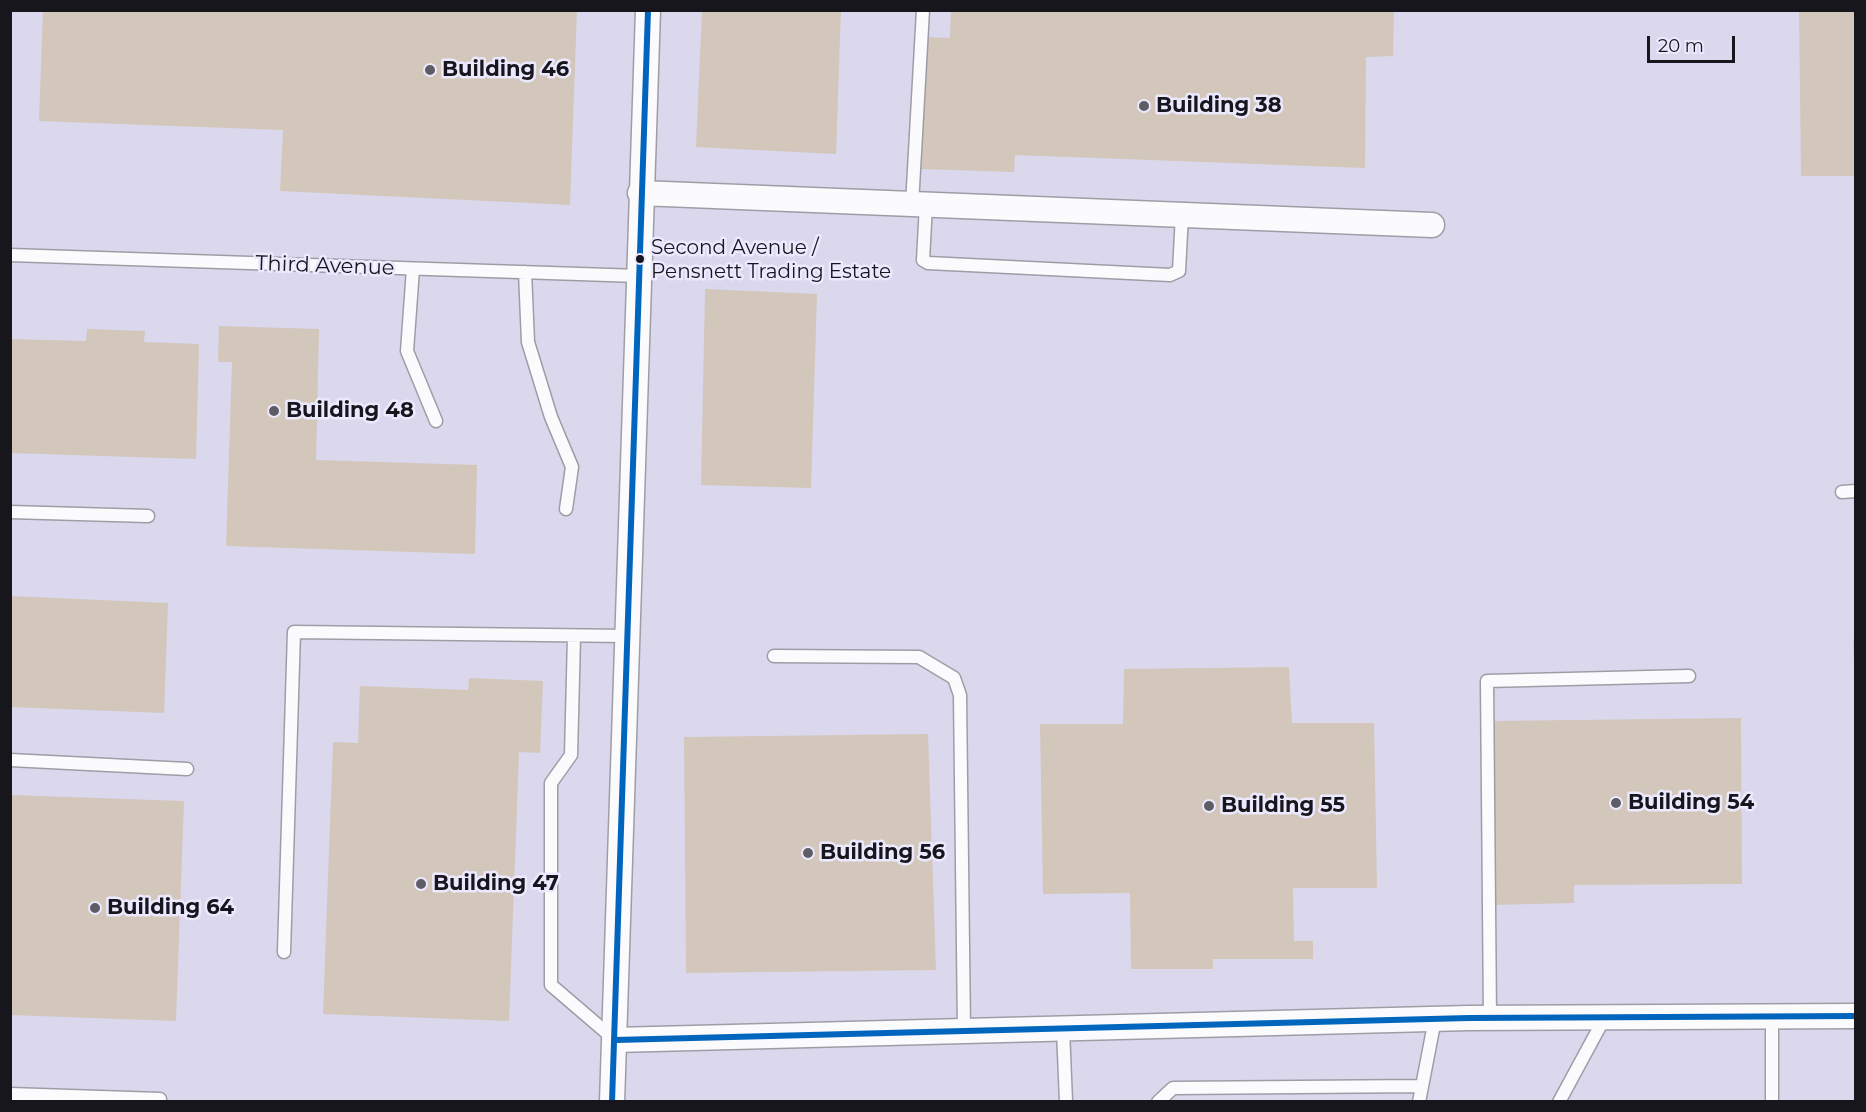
<!DOCTYPE html>
<html>
<head>
<meta charset="utf-8">
<style>
	body { margin:0 }
	#map { position:relative; width:1866px; height:1112px; overflow:hidden; background:#e2e1ed; font-family:Montserrat,sans-serif }
	canvas { display:block }
	.frame { position:absolute; inset:0; border:12px solid #17161d; pointer-events:none }
	.scale { position:absolute; left:1647px; top:36px; width:88px; height:27px; box-sizing:border-box; border:3px solid #17161d; border-top:0; padding-left:8px; font-size:18px; line-height:21px; white-space:nowrap; color:#17161d; -webkit-text-stroke:4px #ece9ff; paint-order:stroke }
</style>
</head>
<body>
<div id="map">
<canvas width="1866" height="1112"></canvas>
<div class="frame"></div>
<div class="scale">20 m</div>
</div>
<script>
const g = document.querySelector('canvas').getContext('2d');
g.lineJoin = 'round';
function paint(path, color) { g.fillStyle = color; g.fill(path, 'evenodd'); }
const toPath = rows => new Path2D(rows.map(r => 'M' + r).join(''));
function strokePath(path, color, width, dash) { g.strokeStyle = color; g.lineWidth = width; g.lineCap = dash ? 'butt' : 'round'; g.setLineDash(dash || []); g.stroke(path); }
function label(font, color, halo, rows, align = 'center') {
  g.font = font + ' Montserrat,sans-serif'; g.lineWidth = 5; g.setLineDash([]); g.textBaseline = 'middle'; g.strokeStyle = halo; g.fillStyle = color; for (const [text, x, y, turn = 0] of rows) {
    g.save(); g.translate(x, y); g.rotate((+turn || 0) * Math.PI / 180); g.textAlign = isNaN(turn) ? turn : align; if (halo) g.strokeText(text, 0, 0); g.fillText(text, 0, 0); g.restore();
  }
}
paint(toPath([
	[11,11,1855,11,1855,1101,11,1101]
]), '#dbd8ee');
paint(toPath([
	[43,10,577,10,570,205,280,191,283,130,39,121],
	[702,10,841,10,836,154,696,147],
	[951,10,1394,10,1393,56,1366,57,1365,168,1015,155,1014,172,921,169,925,37,950,38],
	[1799,10,1856,10,1856,176,1801,176],
	[705,289,817,294,811,488,701,485],
	[219,326,319,329,316,460,477,465,475,554,226,546,232,362,218,362],
	[87,329,145,331,144,342,199,344,196,459,10,453,10,339,86,341],
	[10,596,168,603,164,713,10,707],
	[1853,639,1856,639,1856,666,1854,666],
	[1289,667,1292,723,1374,723,1377,888,1293,888,1294,941,1313,941,1313,959,1213,959,1213,969,1131,969,1130,893,1043,894,1040,724,1123,724,1124,669],
	[469,678,543,681,540,753,519,752,509,1021,323,1014,333,742,358,743,360,686,468,690],
	[1741,718,1742,884,1574,885,1574,903,1491,905,1491,721],
	[928,734,936,970,686,973,684,737],
	[10,795,184,801,176,1021,10,1015]
]), '#d2c7ba');
const lane = toPath([
	[912,205,923,10],
	[926,205,923,260,928,263,1170,275,1179,271,1182,215],
	[10,255,639,276],
	[413,269,407,351,436,421],
	[525,272,528,342,551,417,572,467,566,509],
	[1842,492,1856,491],
	[10,512,148,516],
	[574,637,571,755,551,783,551,985,614,1039],
	[774,656,919,657,954,678,960,695,964,1031],
	[10,760,187,769],
	[284,952,294,632,627,636],
	[1772,1016,1772,1102],
	[1490,1018,1487,681,1689,676],
	[1063,1029,1066,1102],
	[10,1094,160,1099],
	[1158,1102,1173,1088,1422,1086],
	[1419,1102,1435,1019],
	[1559,1102,1605,1017]
]);
const street = toPath([
	[640,193,1432,225],
	[615,1040,1469,1018,1856,1016],
	[612,1102,648,10]
]);
strokePath(lane, '#9e9da6', 15);
strokePath(street, '#9e9da6', 27);
strokePath(lane, '#fbfafc', 12);
strokePath(street, '#fbfafc', 24);
strokePath(toPath([
	[615,1040,1469,1018,1856,1016],
	[612,1102,648,10]
]), '#0065bd', 6);
for (const [x, y, r, color] of [
	[430,70,6,"#5e5d66"],
	[1144,106,6,"#5e5d66"],
	[640,259,5,"#17161d"],
	[274,411,6,"#5e5d66"],
	[1616,803,6,"#5e5d66"],
	[1209,806,6,"#5e5d66"],
	[808,853,6,"#5e5d66"],
	[421,884,6,"#5e5d66"],
	[95,908,6,"#5e5d66"]
]) { const dot = new Path2D(); dot.arc(x, y, r, 0, 2 * Math.PI); g.fillStyle = color; g.fill(dot); strokePath(dot, '#ece9ff', 2); }
label('20px', '#17161d', '#ece9ff', [
	["Second Avenue /",651,248],
	["Pensnett Trading Estate",651,272]
], 'left');
label('bold 21px', '#17161d', '#ece9ff', [
	["Building 46",442,70],
	["Building 38",1156,106],
	["Building 48",286,411],
	["Building 54",1628,803],
	["Building 55",1221,806],
	["Building 56",820,853],
	["Building 47",433,884],
	["Building 64",107,908]
], 'left');
label('21px', '#17161d', '#ece9ff', [
	["Third Avenue",325,266,2]
]);
</script>
</body>
</html>
